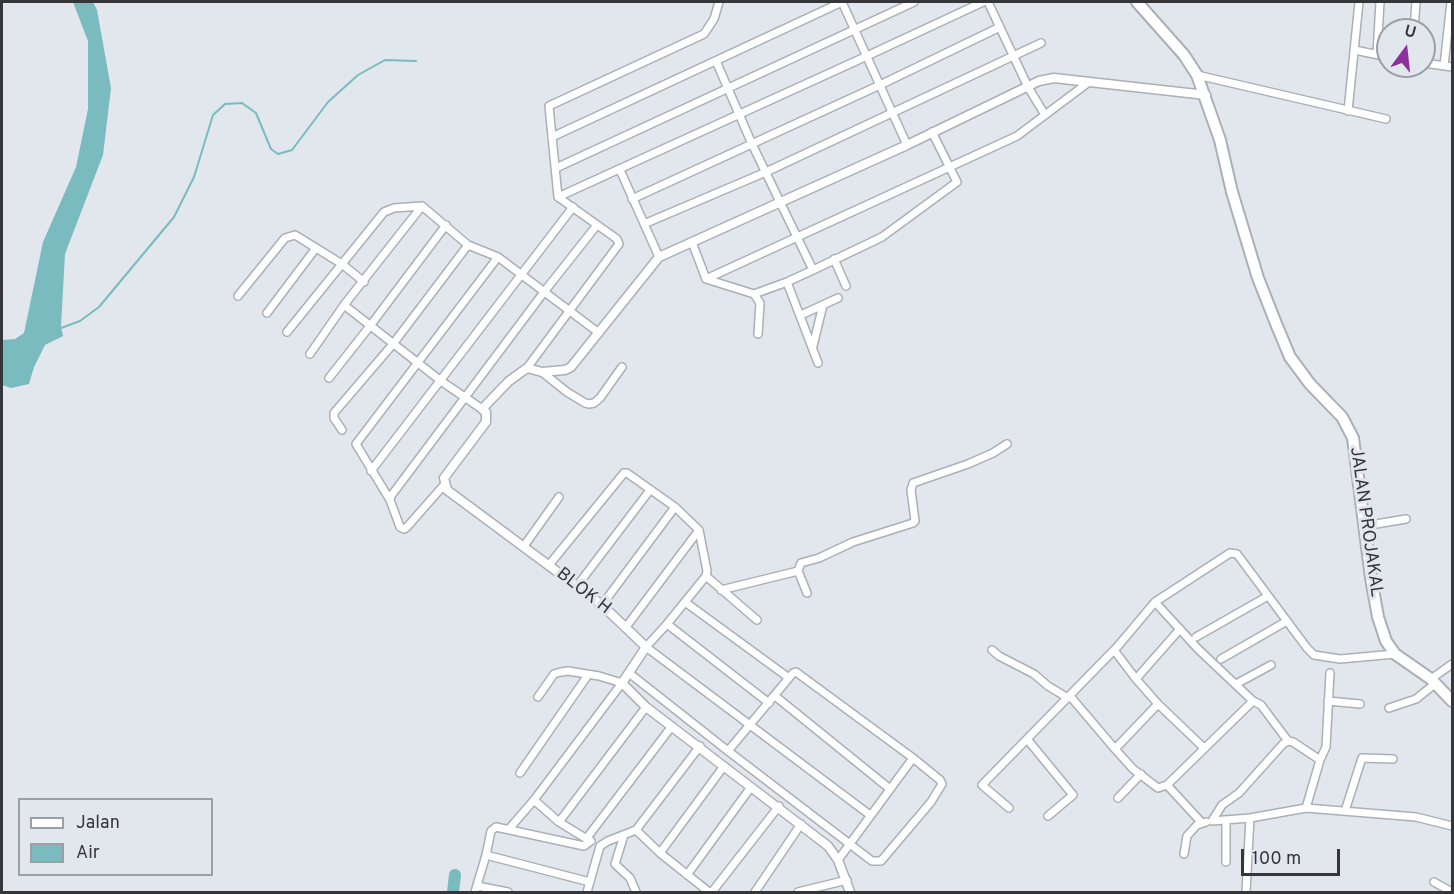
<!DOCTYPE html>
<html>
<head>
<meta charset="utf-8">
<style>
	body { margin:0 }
	#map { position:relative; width:1454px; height:894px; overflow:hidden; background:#e2e6ed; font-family:Overpass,sans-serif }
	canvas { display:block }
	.frame { position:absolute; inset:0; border:3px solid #343639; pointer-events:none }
	.legend { position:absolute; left:18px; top:798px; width:195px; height:78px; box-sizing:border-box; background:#e2e6ed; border:2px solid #9ca0a5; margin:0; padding:8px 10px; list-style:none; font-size:18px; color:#343639 }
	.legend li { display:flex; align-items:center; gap:12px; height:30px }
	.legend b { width:30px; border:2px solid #9ca0a5 }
	.north { position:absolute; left:1376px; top:18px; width:60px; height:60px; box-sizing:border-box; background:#e2e6ed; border:2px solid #9ca0a5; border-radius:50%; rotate:15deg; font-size:16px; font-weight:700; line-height:24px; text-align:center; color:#343639 }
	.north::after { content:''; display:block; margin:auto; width:21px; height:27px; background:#8d319c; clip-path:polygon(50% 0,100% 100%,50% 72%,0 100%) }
	.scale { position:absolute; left:1241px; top:849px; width:99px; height:27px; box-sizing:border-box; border:3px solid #343639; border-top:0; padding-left:8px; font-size:18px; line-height:21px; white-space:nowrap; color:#343639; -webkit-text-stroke:4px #e2e6ed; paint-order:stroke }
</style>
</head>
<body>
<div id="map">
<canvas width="1454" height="894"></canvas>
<div class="frame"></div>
<ul class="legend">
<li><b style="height:8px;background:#fff"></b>Jalan</li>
<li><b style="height:16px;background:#7abbc0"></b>Air</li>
</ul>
<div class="north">U</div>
<div class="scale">100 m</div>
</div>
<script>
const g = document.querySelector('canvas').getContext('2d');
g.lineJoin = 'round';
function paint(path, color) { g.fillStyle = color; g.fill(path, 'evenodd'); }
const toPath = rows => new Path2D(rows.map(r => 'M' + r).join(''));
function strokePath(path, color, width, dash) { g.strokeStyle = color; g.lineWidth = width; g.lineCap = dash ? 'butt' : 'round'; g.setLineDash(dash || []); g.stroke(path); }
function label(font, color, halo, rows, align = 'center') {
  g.font = font + ' Overpass,sans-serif'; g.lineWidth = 6; g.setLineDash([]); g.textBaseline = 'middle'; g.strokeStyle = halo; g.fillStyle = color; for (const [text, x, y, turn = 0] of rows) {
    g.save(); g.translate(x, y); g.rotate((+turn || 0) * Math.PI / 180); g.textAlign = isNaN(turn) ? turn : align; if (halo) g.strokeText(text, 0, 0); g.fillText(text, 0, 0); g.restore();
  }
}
paint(toPath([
	[73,2,93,2,97,10,111,88,103,155,65,254,61,326,63,336,45,345,34,367,29,384,11,388,2,385,2,340,15,339,24,333,43,242,76,167,88,109,88,41]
]), '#7abbc0');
strokePath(toPath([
	[61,328,80,321,99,307,174,217,194,177,213,115,225,104,242,103,256,113,271,149,278,154,292,150,328,102,358,75,385,60,416,61]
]), '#7abbc0', 2);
strokePath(toPath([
	[453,892,455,875]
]), '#7abbc0', 12);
const minor = toPath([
	[988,2,1028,87,1045,115],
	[1414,30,1416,2],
	[1355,50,1388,57],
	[1377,54,1380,2],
	[1424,63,1452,67],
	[1444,66,1451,2],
	[1197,75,1386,119],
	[1348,111,1359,2],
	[552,137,842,2,907,145],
	[556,168,914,2],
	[620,170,659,257],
	[558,197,867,56,983,2],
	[632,199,880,85,1000,27],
	[644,224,766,172,1041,43],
	[692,242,706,279,1017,136,1089,82],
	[834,259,846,286],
	[813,270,882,237,957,182,932,132],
	[706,279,754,294,787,282,813,270,752,144,716,61],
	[787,282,818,363],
	[754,294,760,303,758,334],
	[238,296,285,238,295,235,342,264,364,282],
	[344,305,441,381,482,409],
	[267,313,316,248],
	[801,315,838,298],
	[287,332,384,212,394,208,422,206,468,245,498,257,599,333],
	[813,346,823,305],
	[310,354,344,305,422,206],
	[527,368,619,244,617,239,558,197,549,106,704,34,714,19,719,2],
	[542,372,567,392,585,403,589,404,594,403,600,398,622,367],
	[329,378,370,326,446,225],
	[342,430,334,418,334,413,393,344,468,245],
	[371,471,573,207],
	[444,485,407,527,404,529,400,527,390,500,391,496,544,292,597,225],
	[390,500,356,444,498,257],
	[1364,526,1406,519],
	[524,546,559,497],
	[549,565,624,473,627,473,675,507,699,530,707,571,706,576,667,624,646,647,870,815],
	[798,571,801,563,819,558,853,542,913,523,915,521,911,490,913,483,968,464,993,453,1007,444],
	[706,576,757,620],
	[577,586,650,490],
	[721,590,798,571,807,593],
	[685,602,789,678],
	[1155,602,1198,649,1253,701],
	[602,605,675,507],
	[667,624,769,703],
	[626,627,699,530],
	[1196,637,1268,596],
	[992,650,999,656,1034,674,1048,686,1068,698],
	[1114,650,1136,679,1158,704,1204,748],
	[1221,659,1287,621],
	[629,673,728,751,872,861,881,861,931,802,942,784,940,780,913,758,796,672,793,673,728,751],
	[1136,679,1180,629],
	[1431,679,1452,664],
	[1236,684,1271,665],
	[775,696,890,789],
	[1070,696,1115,749],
	[1328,701,1360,704],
	[1158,704,1115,749,1133,769,1158,788,1167,785,1253,701,1261,705,1288,741],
	[1389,708,1416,699,1436,683],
	[1027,739,1073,795,1048,816],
	[1320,760,1293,742,1288,741,1283,744,1239,793,1222,805,1212,821,1250,818,1306,808,1416,817,1452,826],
	[520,773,588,675],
	[1167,785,1202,823],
	[1118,798,1141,774],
	[534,800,559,822,590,841],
	[1009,808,982,785,1118,646,1155,602,1230,553,1237,554,1307,648,1314,655,1340,659,1395,654],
	[1306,808,1320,760,1326,747,1330,673],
	[1345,811,1362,758,1393,759],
	[559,822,646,707],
	[509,829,534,800,622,683,599,676,568,671,561,672,554,674,538,697],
	[636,830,700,746],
	[624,835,615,864,630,878,636,892],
	[586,839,672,726],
	[660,853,724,766],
	[1184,854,1187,836,1197,825,1206,822],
	[486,855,491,831,496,827,584,846,591,841],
	[838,860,913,758],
	[1226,862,1226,820],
	[687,875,751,787],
	[1434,882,1452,892],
	[477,886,508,892],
	[475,892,486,855,590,882],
	[587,892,600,846,608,841,636,830,660,853,709,892],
	[712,892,779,806],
	[755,892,801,824],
	[798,892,847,880],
	[1246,892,1250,818]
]);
const tertiary = toPath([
	[850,892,838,860,828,846,646,707,622,683,646,647,602,605,447,490,444,478,486,422,486,412,482,409,509,381,527,368,542,372,565,370,571,367,659,257,907,145,1039,81,1054,78,1206,95]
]);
const primary = toPath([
	[1137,2,1184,55,1197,75,1220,140,1232,192,1258,278,1277,326,1290,357,1310,384,1342,417,1353,438,1371,578,1378,617,1386,641,1395,654,1431,679,1452,701]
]);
strokePath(minor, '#abafb6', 10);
strokePath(tertiary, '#abafb6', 11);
strokePath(primary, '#abafb6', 14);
strokePath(minor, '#fff', 7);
strokePath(tertiary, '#fff', 8);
strokePath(primary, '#fff', 10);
label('18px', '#343639', '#e2e6ed', [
	["JALAN PROJAKAL",1365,522,82],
	["BLOK H",583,592,38]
]);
</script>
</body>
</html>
